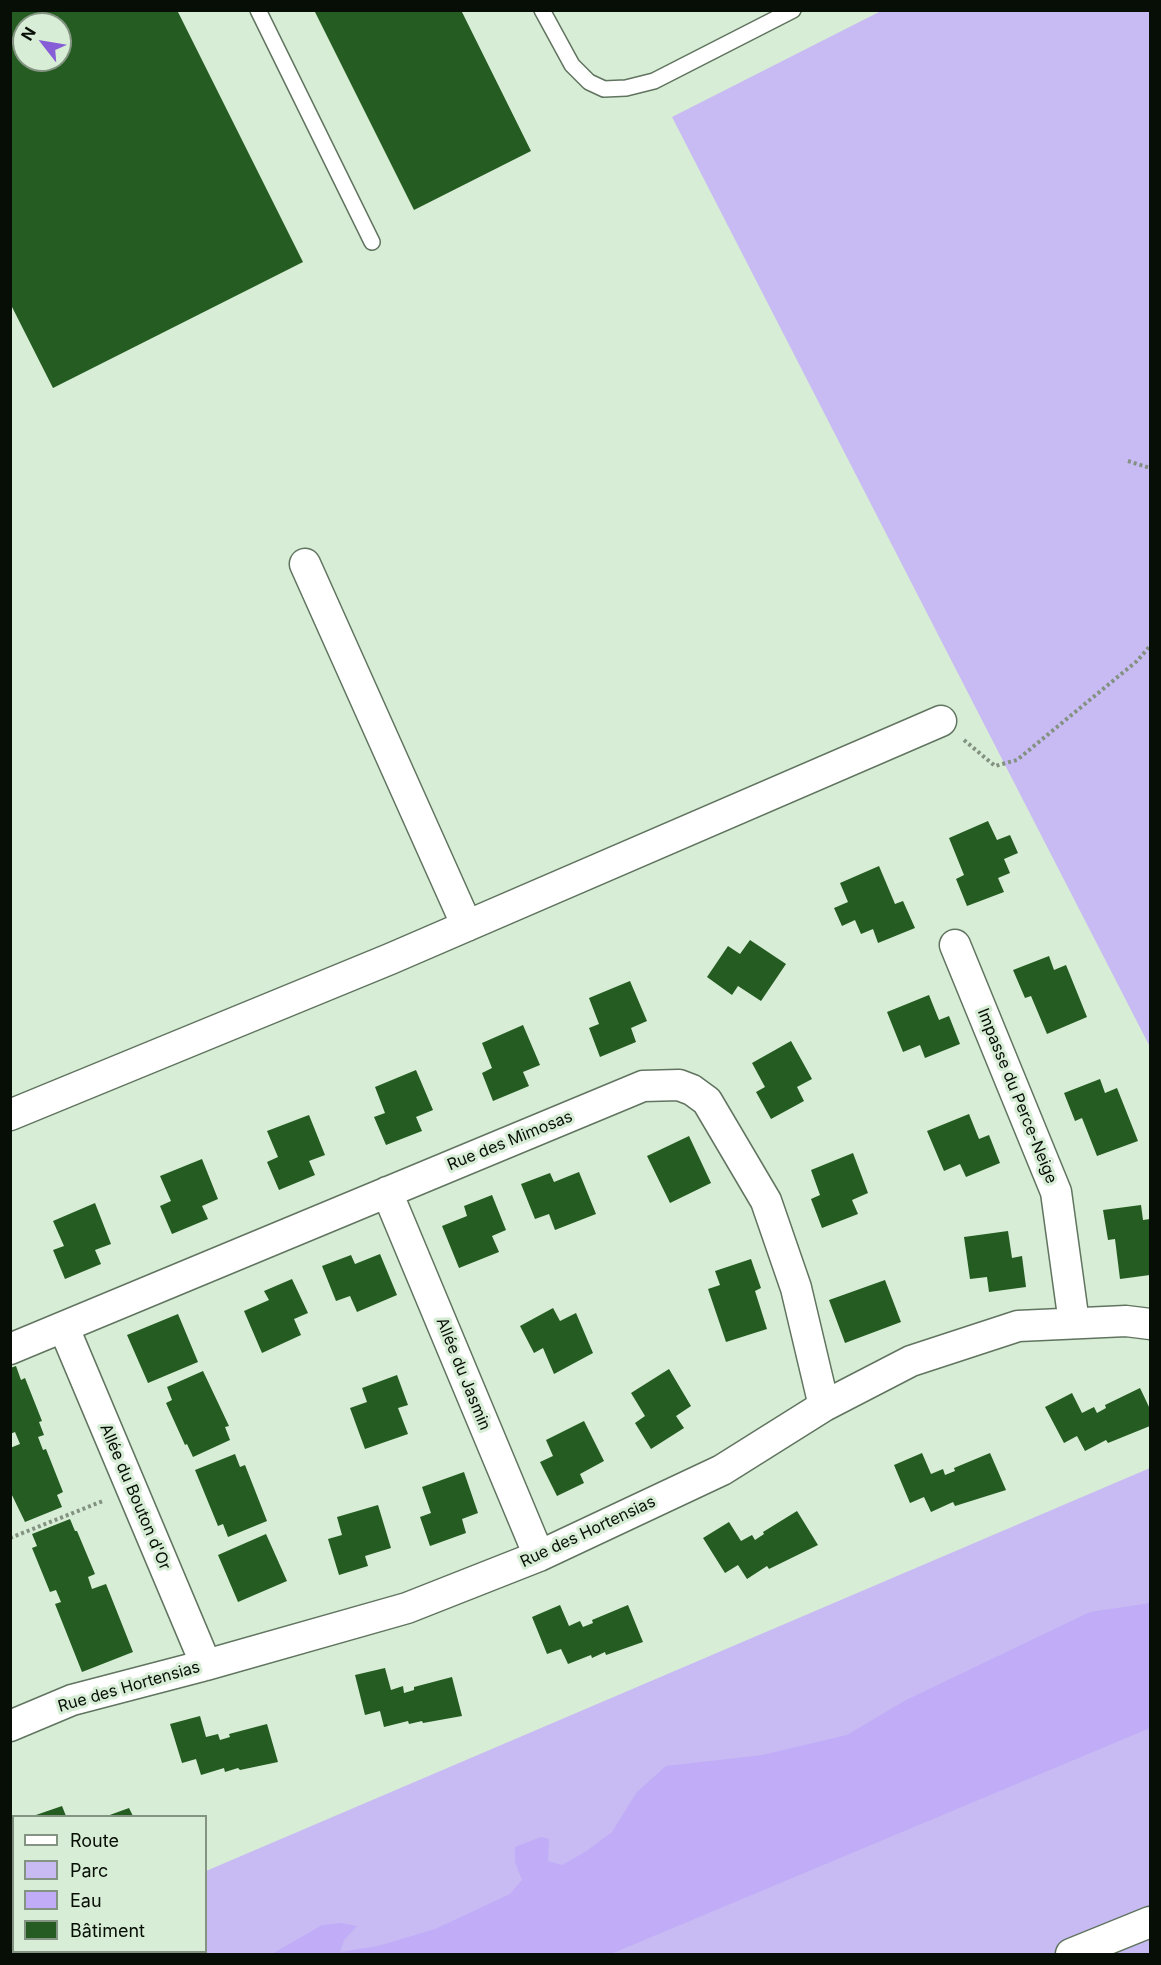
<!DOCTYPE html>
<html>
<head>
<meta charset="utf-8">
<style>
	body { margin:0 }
	#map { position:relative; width:1161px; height:1965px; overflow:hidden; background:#d7edd5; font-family:Inter,sans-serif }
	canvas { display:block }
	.frame { position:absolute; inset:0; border:12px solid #070e06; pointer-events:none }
	.legend { position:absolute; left:12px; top:1815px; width:195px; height:138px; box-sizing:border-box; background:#d7edd5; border:2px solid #849482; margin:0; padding:8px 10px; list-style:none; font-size:18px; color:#070e06 }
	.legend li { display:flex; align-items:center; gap:12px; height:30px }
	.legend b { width:30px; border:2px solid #849482 }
	.north { position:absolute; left:12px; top:12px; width:60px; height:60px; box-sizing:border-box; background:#d7edd5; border:2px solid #849482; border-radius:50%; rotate:301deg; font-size:16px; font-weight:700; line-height:24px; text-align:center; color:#070e06 }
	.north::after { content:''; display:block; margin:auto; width:21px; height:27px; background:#865dd7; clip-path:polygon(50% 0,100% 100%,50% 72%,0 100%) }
</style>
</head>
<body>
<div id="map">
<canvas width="1161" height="1965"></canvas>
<div class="frame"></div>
<ul class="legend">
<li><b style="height:8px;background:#fff"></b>Route</li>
<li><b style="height:16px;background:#c8bbf3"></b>Parc</li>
<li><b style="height:16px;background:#c0acf7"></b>Eau</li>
<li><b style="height:16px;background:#245c22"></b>Bâtiment</li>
</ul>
<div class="north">N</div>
</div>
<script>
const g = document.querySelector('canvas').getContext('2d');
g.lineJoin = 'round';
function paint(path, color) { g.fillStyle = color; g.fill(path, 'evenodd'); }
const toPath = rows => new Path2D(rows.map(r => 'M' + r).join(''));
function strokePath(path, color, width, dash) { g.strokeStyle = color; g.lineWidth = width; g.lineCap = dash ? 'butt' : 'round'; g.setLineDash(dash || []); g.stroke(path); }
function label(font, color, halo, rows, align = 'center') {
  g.font = font + ' Inter,sans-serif'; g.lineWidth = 6; g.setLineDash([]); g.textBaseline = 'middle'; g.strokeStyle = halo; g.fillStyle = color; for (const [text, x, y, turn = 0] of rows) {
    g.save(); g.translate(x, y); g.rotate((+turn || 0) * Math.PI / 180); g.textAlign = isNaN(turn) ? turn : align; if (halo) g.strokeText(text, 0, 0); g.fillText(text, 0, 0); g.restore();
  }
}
paint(toPath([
	[881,11,1150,11,1150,1047,672,117],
	[1150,1468,1150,1954,10,1954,17,1952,206,1952,206,1871]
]), '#c8bbf3');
paint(toPath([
	[1150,1603,1150,1728,611,1954,272,1954,322,1925,341,1923,357,1926,344,1940,340,1952,378,1946,435,1929,510,1894,522,1880,515,1862,515,1847,541,1837,549,1839,548,1861,562,1865,585,1852,612,1832,637,1792,666,1766,762,1755,847,1735,906,1700,1090,1612]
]), '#c0acf7');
paint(toPath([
	[10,10,177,10,303,262,53,388,10,303],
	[24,24,60,24,60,60,24,60],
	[314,10,461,10,531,151,414,210],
	[988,821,997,840,1010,835,1018,853,1004,859,1010,873,998,878,1004,892,967,906,956,879,964,875,949,838],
	[879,866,895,904,903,901,915,928,878,943,873,929,861,934,855,920,842,926,834,908,848,902,840,883],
	[750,940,786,964,761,1001,738,986,732,995,707,977,728,946,740,954],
	[1049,956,1054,970,1066,965,1087,1017,1047,1034,1031,996,1025,998,1013,970],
	[630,981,647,1021,631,1028,636,1042,600,1057,589,1028,599,1024,589,998],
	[929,995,939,1020,949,1016,960,1044,925,1058,920,1045,903,1052,887,1012],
	[523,1025,540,1065,523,1072,529,1086,493,1101,482,1073,492,1068,482,1043],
	[791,1041,812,1079,797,1087,804,1101,771,1119,756,1092,765,1087,752,1063],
	[416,1070,433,1110,416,1117,422,1131,386,1145,374,1117,385,1113,375,1087],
	[1100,1079,1105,1093,1117,1088,1138,1141,1097,1156,1082,1118,1075,1121,1064,1093],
	[969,1114,979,1139,989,1135,1000,1163,966,1177,960,1164,944,1171,927,1131],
	[309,1115,325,1155,309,1161,315,1175,279,1190,267,1162,278,1157,267,1131],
	[689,1136,711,1183,670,1203,647,1156],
	[853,1153,868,1193,852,1200,858,1214,822,1228,811,1199,820,1195,811,1170],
	[202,1159,218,1199,202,1206,208,1219,172,1234,160,1206,171,1201,160,1176],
	[579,1172,596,1214,555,1230,549,1214,535,1219,521,1184,550,1173,554,1182],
	[492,1195,506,1230,492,1236,499,1252,459,1268,442,1226,467,1216,464,1206],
	[95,1203,111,1244,95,1250,101,1264,65,1279,53,1250,64,1246,53,1221],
	[1141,1205,1143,1220,1150,1219,1150,1275,1120,1279,1115,1239,1108,1240,1103,1210],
	[1008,1231,1012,1258,1022,1256,1026,1287,989,1292,987,1277,970,1279,964,1237],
	[380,1254,397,1295,357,1312,350,1296,336,1301,322,1266,351,1255,355,1264],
	[751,1259,761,1288,755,1291,767,1329,726,1342,708,1289,720,1285,715,1271],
	[292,1279,308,1313,294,1319,301,1335,262,1353,244,1311,269,1300,264,1291],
	[885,1280,901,1322,845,1343,829,1300],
	[553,1308,560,1321,576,1313,593,1353,554,1374,543,1348,534,1353,520,1326],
	[178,1314,198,1362,148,1383,127,1335],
	[16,1366,21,1380,25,1378,42,1421,39,1422,44,1435,38,1437,43,1450,46,1449,63,1492,57,1495,62,1507,25,1522,10,1491,10,1448,20,1444,15,1432,10,1434,10,1368],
	[669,1369,691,1406,676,1416,684,1428,651,1449,635,1423,645,1416,631,1393],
	[203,1371,229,1426,225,1427,230,1440,193,1457,187,1444,185,1445,166,1403,172,1400,167,1387],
	[397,1375,408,1405,398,1408,408,1434,365,1449,350,1408,367,1402,362,1388],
	[1140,1388,1150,1409,1150,1426,1108,1443,1106,1440,1085,1451,1077,1436,1064,1443,1045,1407,1072,1393,1082,1413,1094,1407,1097,1413,1106,1408,1105,1405],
	[584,1421,604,1461,580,1474,584,1483,557,1496,540,1462,553,1456,546,1440],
	[922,1453,931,1474,943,1469,945,1475,955,1471,954,1468,990,1453,1006,1490,955,1506,953,1502,931,1512,924,1497,910,1503,894,1465],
	[235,1454,240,1467,245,1465,267,1521,228,1537,223,1524,218,1526,195,1470],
	[464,1472,478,1513,462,1519,466,1533,430,1546,420,1517,431,1513,422,1487],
	[378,1505,391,1548,365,1556,368,1566,339,1575,328,1539,342,1535,337,1517],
	[797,1511,818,1545,769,1569,767,1566,747,1579,738,1565,725,1573,703,1538,729,1522,741,1541,752,1535,755,1540,764,1534,763,1532],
	[70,1519,75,1531,77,1531,95,1574,88,1577,92,1589,106,1584,133,1652,82,1672,55,1604,61,1602,56,1590,50,1592,32,1548,37,1546,32,1534],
	[266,1534,287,1581,238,1602,218,1555],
	[560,1605,569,1626,580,1621,583,1627,593,1623,592,1620,628,1605,643,1642,606,1655,605,1652,592,1658,591,1655,568,1664,561,1649,547,1654,532,1617],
	[385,1668,391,1690,403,1686,404,1693,414,1690,414,1687,452,1677,462,1716,423,1723,422,1721,409,1724,408,1721,384,1727,380,1711,365,1715,355,1675],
	[200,1716,206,1737,218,1734,220,1740,230,1737,229,1734,267,1724,278,1762,240,1770,238,1768,225,1772,224,1768,201,1775,196,1759,182,1763,170,1724],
	[62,1806,66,1816,33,1816],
	[129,1808,133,1816,107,1816]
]), '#245c22');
const lane = toPath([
	[258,10,372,242],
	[542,10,572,65,589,82,604,89,626,88,654,81,793,10]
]);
const street = toPath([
	[305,564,467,926],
	[955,945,1056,1192,1074,1323],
	[10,1115,390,959,941,721],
	[387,1192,539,1556],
	[64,1328,206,1665],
	[10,1349,643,1086,679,1085,692,1090,707,1101,766,1201,796,1288,824,1406],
	[10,1726,72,1700,206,1665,407,1608,539,1556,722,1470,824,1406,911,1361,1018,1326,1126,1321,1150,1324],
	[1071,1954,1150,1922]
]);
strokePath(lane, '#60745f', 18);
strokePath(street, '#60745f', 33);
strokePath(toPath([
	[1128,461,1150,468],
	[964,740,995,766,1017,760,1137,661,1150,646],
	[10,1538,103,1501]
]), '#829180', 4, [3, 3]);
strokePath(lane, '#fff', 15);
strokePath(street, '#fff', 30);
label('16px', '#070e06', '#d7edd5', [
	["Impasse du Perce-Neige",1017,1096,68],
	["Rue des Mimosas",510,1141,-22],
	["Allée du Jasmin",463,1374,68],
	["Allée du Bouton d'Or",135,1497,67],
	["Rue des Hortensias",588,1532,-25],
	["Rue des Hortensias",129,1687,-16]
]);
</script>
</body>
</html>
